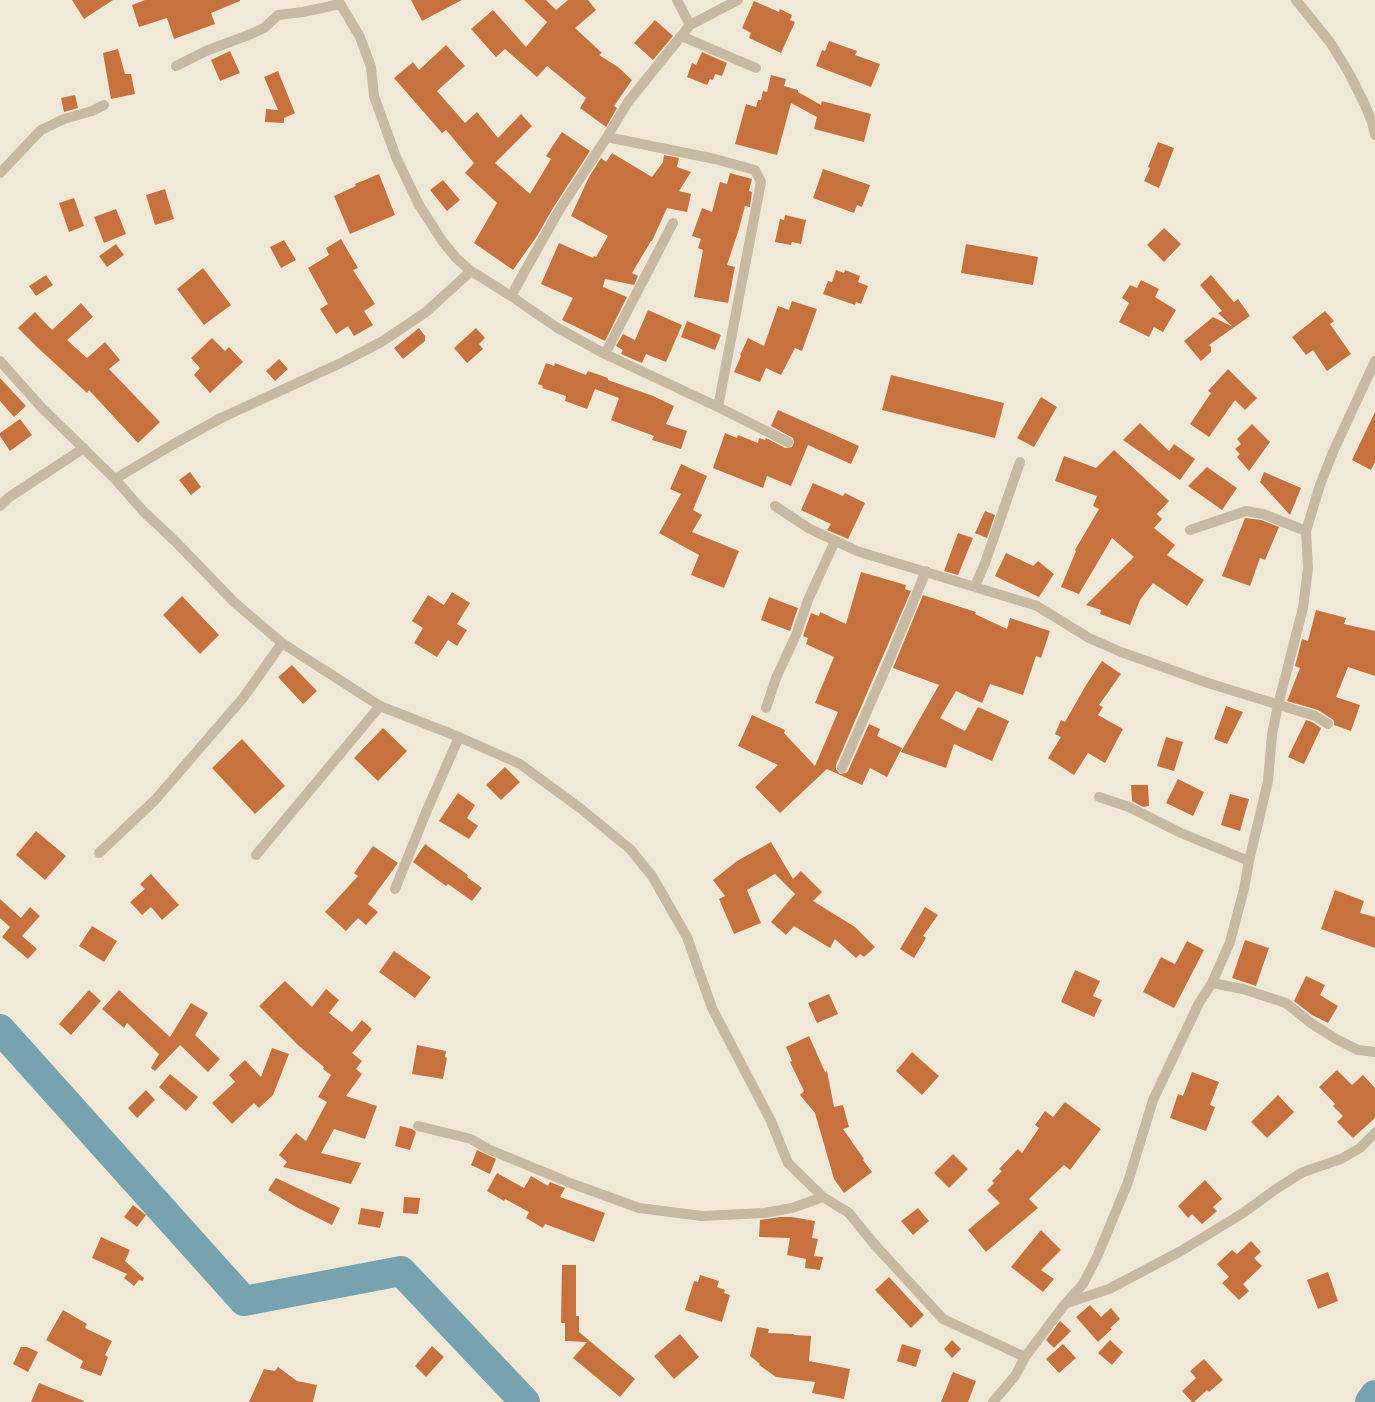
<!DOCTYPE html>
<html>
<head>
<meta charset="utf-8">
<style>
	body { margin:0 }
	canvas { display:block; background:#f0e8d6 }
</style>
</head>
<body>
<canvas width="1375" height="1402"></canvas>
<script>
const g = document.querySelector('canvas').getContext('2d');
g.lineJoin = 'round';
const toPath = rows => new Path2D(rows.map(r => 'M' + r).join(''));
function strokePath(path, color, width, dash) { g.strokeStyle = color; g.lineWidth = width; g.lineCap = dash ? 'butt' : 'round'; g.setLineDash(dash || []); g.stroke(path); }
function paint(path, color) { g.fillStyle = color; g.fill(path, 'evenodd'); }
strokePath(toPath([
	[0,1029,244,1301,401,1271,525,1402],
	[1370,1402,1375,1395]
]), '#76a3ad', 30);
paint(toPath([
	[72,0,113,0,84,19],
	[145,0,240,0,240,1,211,13,215,24,174,39,167,18,139,27,132,5],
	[411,0,462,0,422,21],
	[524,0,546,0,556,10,568,0,588,0,596,10,575,28,602,53,599,55,618,67,632,80,614,106,617,108,606,127,580,108,586,98,547,66,537,77,505,49,496,57,471,29,493,10,526,47,547,22],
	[754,1,779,12,780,9,792,15,790,20,795,22,781,53,749,38,751,33,742,28],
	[655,20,673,36,653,60,634,43],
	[829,41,857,51,855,55,880,64,871,87,816,66,822,50,825,51],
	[446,45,465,66,437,91,465,123,477,112,498,138,521,114,532,126,495,163,530,194,551,159,546,156,562,132,590,151,553,208,537,236,513,270,474,243,497,203,465,173,474,163,446,130,442,133,394,78,413,62,419,70],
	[118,49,125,74,131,74,135,94,111,99,103,53],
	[230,51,240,73,220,81,211,60],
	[702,52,727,63,722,76,715,74,713,80,710,79,707,85,687,77,692,63,696,65],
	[278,71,295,113,284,118,284,123,265,122,266,109,278,110,264,77],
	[771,75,786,79,784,86,798,90,798,92,821,105,822,101,871,114,864,142,814,129,817,117,791,103,777,155,735,144,746,104,756,107,758,100,761,100,763,91,767,92],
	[75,95,78,108,64,112,61,98],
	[1158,142,1174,148,1159,188,1144,181,1150,168,1148,167],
	[612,153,652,177,663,162,664,155,679,158,677,167,691,172,679,191,691,194,687,212,667,208,652,241,651,241,632,273,638,276,634,285,605,279,603,287,627,297,605,341,562,320,573,298,541,284,559,243,593,258,594,256,596,257,608,236,571,216,589,177,601,158,606,162],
	[823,169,870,185,862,207,857,205,854,213,813,198],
	[730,173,752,179,749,191,752,192,750,207,745,206,739,229,727,265,735,267,728,303,694,297,703,250,698,248,701,239,692,236,702,208,712,212,720,182,727,184],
	[379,174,395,215,350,234,334,196,356,186,355,184],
	[443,180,460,200,447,211,430,190],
	[165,189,174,219,155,225,146,195],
	[74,198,84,226,69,232,59,203],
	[116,209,126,234,104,243,94,217],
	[785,215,806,220,801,244,792,242,791,245,775,242,780,219,784,220],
	[1164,228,1181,244,1164,262,1147,245],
	[341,239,358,268,353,270,375,304,364,311,373,325,354,336,348,326,336,334,320,309,328,304,308,268,329,255,326,248],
	[284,240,296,260,281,268,270,247],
	[116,244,124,255,107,267,99,256],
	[966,244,1038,257,1033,285,961,273],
	[203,268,231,305,204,325,177,289],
	[836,270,844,273,845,270,860,276,858,282,868,286,861,304,856,302,855,305,823,294,828,281,832,282],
	[46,275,53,285,36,296,29,286],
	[1211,275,1234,302,1238,299,1250,316,1209,345,1211,347,1211,352,1201,361,1184,341,1213,317,1233,327,1218,313,1222,311,1200,285],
	[1141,280,1159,289,1155,297,1176,310,1163,332,1154,327,1149,337,1119,322,1129,303,1122,298,1130,285,1137,288],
	[792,301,817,309,802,351,795,348,781,375,766,368,760,382,734,372,741,356,740,355,748,338,764,346,778,306,789,310],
	[81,303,93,317,67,340,87,358,105,342,120,360,109,369,160,422,138,443,89,390,87,393,37,347,18,328,35,312,52,330],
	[648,310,682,325,666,362,646,354,642,363,621,354,623,350,616,346,623,334,635,340],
	[1325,311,1334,321,1330,324,1351,354,1327,371,1313,350,1306,355,1292,337],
	[687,321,721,335,715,350,681,337],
	[419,328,425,336,425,341,403,359,394,348],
	[476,328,485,338,479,344,483,349,467,363,454,348],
	[212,338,225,351,229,347,243,362,210,393,194,375,200,368,191,358],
	[279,359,288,369,275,381,266,371],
	[546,363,554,366,555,363,586,375,588,371,608,378,608,380,653,396,674,406,666,424,687,431,681,449,652,440,654,436,611,420,619,398,595,389,587,409,565,401,566,396,542,388,543,386,538,384],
	[1228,369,1257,398,1245,410,1235,400,1209,437,1190,424,1211,393,1208,391],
	[891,375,1004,403,995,438,882,410],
	[0,378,26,406,14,417,0,401],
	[1041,397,1057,407,1034,447,1017,438],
	[778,410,859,446,851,464,808,445,791,486,767,476,763,488,713,468,725,433,737,438,738,435,758,443,759,438,765,440,766,438,785,448,792,447,794,442,793,438,771,426],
	[1375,412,1375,462,1371,470,1352,460],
	[20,419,32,435,10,451,0,436,0,433],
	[1140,423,1169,451,1174,444,1195,459,1180,480,1123,440],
	[1252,424,1270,442,1249,471,1237,457,1240,454,1235,449,1241,444,1237,439],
	[1114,450,1169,501,1157,514,1162,519,1154,528,1175,545,1167,555,1204,580,1187,606,1153,583,1140,600,1130,625,1100,614,1101,610,1086,605,1134,557,1112,538,1079,594,1061,587,1076,551,1075,550,1099,509,1093,506,1097,496,1055,481,1064,456,1096,468],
	[681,464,707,476,693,510,702,515,692,532,739,551,724,588,691,575,699,555,659,533,681,494,670,489],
	[1207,467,1237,488,1222,510,1188,486],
	[190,472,201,487,191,495,179,480],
	[1264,472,1301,488,1290,515,1260,482],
	[813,483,843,496,845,493,865,503,848,539,827,530,831,524,801,510],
	[985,511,995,515,987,538,975,533],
	[1245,518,1261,520,1279,527,1265,560,1260,558,1250,586,1222,576],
	[958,533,973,538,958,575,944,571],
	[1006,553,1033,566,1038,561,1054,574,1039,597,995,576],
	[861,572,906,585,905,589,911,591,836,765,836,769,840,774,846,773,848,771,869,724,880,729,877,736,902,748,887,777,870,768,862,785,827,769,780,813,755,787,778,765,738,746,752,715,785,730,784,733,815,766,838,712,815,703,834,657,806,644,808,638,803,636,811,613,819,616,820,612,846,624],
	[452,592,470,603,457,624,467,630,457,646,448,640,437,657,414,643,423,628,412,621,428,595,444,605],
	[923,595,976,612,975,614,1007,629,1010,618,1050,631,1041,658,1036,656,1023,695,990,684,982,703,956,691,940,718,965,731,978,707,1009,721,992,761,954,744,946,768,901,752,939,685,893,668],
	[182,596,219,635,200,654,163,615],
	[769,597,798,608,790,631,761,620],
	[1316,610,1346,618,1344,624,1375,631,1375,676,1348,667,1336,697,1360,705,1351,731,1334,725,1334,721,1332,719,1318,710,1287,701,1300,668,1295,666,1302,639,1308,641],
	[1102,661,1121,674,1099,705,1103,707,1098,715,1123,729,1105,763,1088,753,1074,775,1048,758,1061,737,1055,734,1061,720,1065,722,1086,685],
	[292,665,317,691,303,704,278,677],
	[1226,706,1243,712,1227,744,1214,739],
	[1306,720,1312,722,1321,728,1304,764,1288,757],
	[383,728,407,751,378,781,354,758],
	[1166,737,1183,742,1174,771,1157,766],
	[242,739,285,786,255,814,212,768],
	[505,767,520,782,501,800,486,785],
	[1178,779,1204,792,1193,816,1166,803],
	[1131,785,1148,785,1149,806,1143,807,1132,801],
	[458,793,475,805,467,818,478,826,469,839,439,821],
	[1230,794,1249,799,1240,831,1221,825],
	[36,831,66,856,45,880,16,855],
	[771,842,793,879,801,871,822,892,813,901,855,927,875,947,864,957,860,954,856,958,835,939,830,948,794,926,786,935,771,922,795,894,775,874,747,890,761,923,734,934,719,899,725,896,713,880,737,861],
	[425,844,468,875,467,877,482,888,472,901,448,884,446,886,413,862],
	[373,846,398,863,368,904,378,912,366,925,358,918,346,931,325,912,358,876,354,873],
	[151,874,179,905,162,920,151,907,142,915,130,902,145,889,140,884],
	[1335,890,1364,901,1360,913,1375,917,1375,948,1321,929],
	[0,899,21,918,30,907,40,916,22,936,37,949,28,959,2,937,10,927,0,918],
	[925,907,938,915,923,936,926,938,914,958,900,949],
	[92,926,117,941,104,962,79,946],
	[1245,940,1269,948,1256,986,1232,978],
	[1187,941,1204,950,1174,1008,1143,992,1161,957,1175,964],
	[394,951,431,977,415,998,379,972],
	[1075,970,1100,981,1093,996,1102,1000,1094,1017,1061,1002],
	[1306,976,1325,985,1320,995,1338,1006,1328,1023,1312,1015,1294,1001],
	[285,981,312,1007,326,989,339,1000,329,1013,352,1032,362,1020,372,1029,352,1053,362,1061,356,1069,362,1074,346,1096,377,1106,365,1139,334,1129,321,1153,361,1163,351,1184,283,1167,287,1162,279,1155,296,1133,306,1141,327,1102,318,1097,331,1075,323,1069,324,1067,299,1046,259,1006],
	[89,990,101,1001,71,1035,59,1024],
	[119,990,170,1037,191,1003,208,1013,195,1035,220,1059,208,1072,180,1045,155,1071,151,1068,159,1054,127,1023,124,1028,102,1009],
	[829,994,838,1014,817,1023,808,1003],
	[809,1036,825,1072,827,1071,834,1107,843,1105,849,1127,843,1129,864,1159,863,1160,872,1172,844,1193,834,1179,815,1113,800,1095,804,1091,790,1062,792,1061,786,1047],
	[417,1045,446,1051,445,1057,447,1058,443,1079,412,1074],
	[272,1048,289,1054,273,1095,259,1108,254,1103,232,1124,212,1103,235,1082,229,1075,245,1060,261,1077],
	[912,1052,939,1076,922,1095,896,1071],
	[1337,1070,1352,1085,1363,1075,1375,1088,1375,1118,1353,1138,1337,1122,1343,1116,1333,1106,1335,1104,1319,1087],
	[1192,1072,1219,1082,1210,1105,1215,1107,1206,1131,1170,1118,1178,1094,1183,1096],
	[170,1074,198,1097,186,1111,159,1087],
	[146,1090,155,1100,137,1118,128,1108],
	[1278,1095,1294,1112,1267,1138,1251,1122],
	[1065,1102,1101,1129,1070,1170,1064,1165,1029,1199,1038,1208,986,1252,968,1230,1000,1203,987,1190,994,1183,992,1181,1002,1171,999,1169,1018,1149,1022,1153,1039,1128,1035,1125,1045,1111,1053,1117],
	[400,1126,412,1129,416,1132,410,1150,395,1146],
	[477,1150,496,1159,490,1174,471,1165],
	[953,1154,968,1169,949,1188,934,1173],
	[497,1173,524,1188,531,1176,548,1186,550,1182,565,1188,560,1197,605,1213,594,1242,545,1224,543,1228,526,1218,529,1212,505,1199,504,1201,487,1191],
	[276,1178,340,1208,332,1225,296,1207,268,1190],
	[1205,1180,1222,1199,1213,1207,1217,1211,1202,1224,1192,1214,1188,1218,1178,1206],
	[404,1197,420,1198,418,1214,403,1213],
	[133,1205,146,1215,137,1227,124,1217],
	[361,1208,384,1212,380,1228,358,1224],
	[918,1208,929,1221,913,1235,901,1221],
	[780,1217,792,1217,815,1221,812,1238,818,1239,814,1256,823,1257,820,1270,805,1268,806,1259,787,1255,790,1238,759,1237,760,1220],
	[1041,1230,1061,1250,1041,1270,1054,1279,1043,1292,1011,1267],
	[101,1237,130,1250,125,1261,144,1278,143,1281,139,1280,134,1286,124,1278,127,1274,92,1258],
	[1251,1241,1261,1252,1254,1258,1262,1266,1243,1284,1249,1291,1239,1300,1222,1283,1229,1277,1217,1264,1232,1250,1237,1254],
	[562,1265,576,1265,576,1316,579,1316,579,1332,635,1379,620,1397,573,1358,587,1342,565,1341,565,1323,561,1323],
	[1328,1272,1338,1301,1318,1309,1307,1280],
	[700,1275,719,1281,717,1287,725,1290,724,1293,730,1295,722,1322,685,1310,694,1281,698,1282],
	[889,1277,924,1315,911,1328,875,1290],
	[1090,1305,1101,1317,1111,1308,1120,1319,1110,1328,1112,1329,1098,1342,1076,1317],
	[63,1310,87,1324,85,1328,112,1341,105,1355,108,1357,101,1376,80,1368,83,1361,46,1340],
	[1060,1321,1071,1331,1054,1348,1046,1340],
	[757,1327,769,1329,768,1333,794,1334,794,1335,811,1336,809,1361,850,1369,844,1399,812,1393,815,1382,776,1377,759,1365,760,1364,750,1356],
	[680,1334,699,1357,674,1379,654,1356],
	[952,1340,961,1349,952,1358,944,1349],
	[1110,1340,1123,1352,1112,1365,1098,1353],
	[902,1344,921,1350,916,1367,897,1361],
	[1063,1344,1076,1358,1059,1373,1046,1359],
	[432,1346,444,1357,426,1377,415,1366],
	[21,1347,27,1347,38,1352,28,1372,13,1364],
	[1204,1359,1223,1380,1209,1392,1207,1390,1194,1402,1192,1402,1182,1391,1196,1378,1190,1371],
	[278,1367,297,1381,317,1385,313,1402,249,1402,264,1369,275,1371],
	[953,1372,976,1381,968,1402,941,1402],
	[39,1383,84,1401,84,1402,31,1402]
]), '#c5723f');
strokePath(toPath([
	[338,0,360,37,371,67,374,96,396,157,419,205,443,242,457,259,471,271],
	[1296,0,1330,42,1349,73,1365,105,1372,122,1375,135],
	[690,25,738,0],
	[681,36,756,68],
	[176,66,206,51,251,34,264,28,278,15,303,12,340,4],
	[607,137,715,159,755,170,761,182,718,407],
	[0,173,41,130,64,119,92,111,104,105],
	[511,296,558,212,607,137,628,102,690,25,677,0],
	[605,354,673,223],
	[0,361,42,408,115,479,143,511,175,541,234,602,282,643,380,706,459,737,520,764,580,808,630,849,652,876,687,937,712,1008,771,1121,788,1163,823,1197,849,1213,875,1245,943,1319,1025,1357],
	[115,479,172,445,221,418,343,362,383,341,426,312,471,271,511,296,556,327,605,354,718,407,788,442],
	[0,506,8,498,23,488,84,448],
	[775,506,810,529,857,551,1037,606,1089,638,1121,652,1208,683,1315,716,1328,724],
	[1190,530,1246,511,1263,514,1306,531],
	[975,586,985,563,1020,462],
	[766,708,776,678,796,635,808,600,835,541],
	[842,768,885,670,926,571],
	[1099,797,1129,807,1181,833,1249,861],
	[99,853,155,800,243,698,282,643],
	[256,855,380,706],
	[395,889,427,810,459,737],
	[1212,983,1243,989,1286,1003,1311,1023,1336,1039,1358,1050,1375,1052],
	[418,1126,471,1139,488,1149,573,1184,639,1208,702,1216,764,1213,792,1208,823,1197],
	[1067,1303,1109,1289,1181,1251,1243,1213,1276,1189,1303,1172,1341,1159,1360,1148,1375,1133],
	[993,1402,1015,1376,1025,1357,1065,1304,1083,1284,1097,1257,1128,1182,1153,1100,1199,1003,1212,983,1230,942,1244,889,1249,861,1268,781,1272,735,1278,705,1303,608,1308,568,1306,531,1320,485,1333,452,1375,361]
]), '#c8b9a3', 10);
</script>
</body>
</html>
